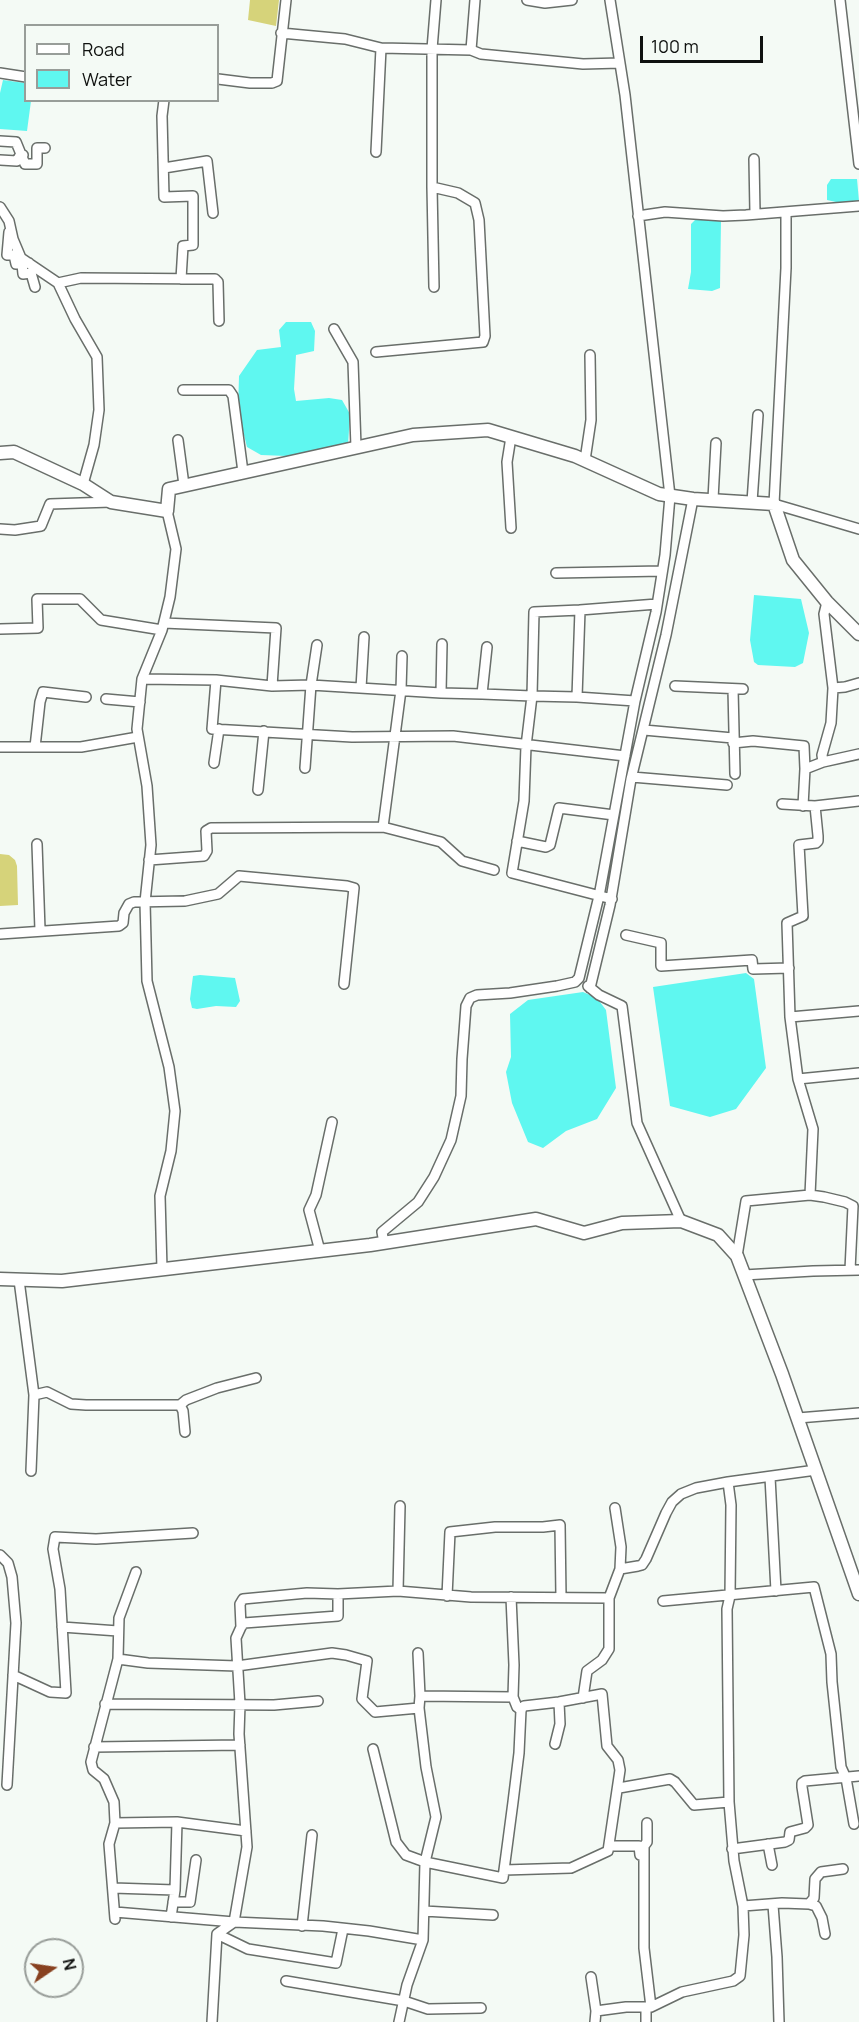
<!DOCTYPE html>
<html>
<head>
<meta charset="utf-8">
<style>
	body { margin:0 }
	#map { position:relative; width:859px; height:2022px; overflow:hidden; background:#f4faf5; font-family:Manrope,sans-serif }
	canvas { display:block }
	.legend { position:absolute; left:24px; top:24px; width:195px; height:78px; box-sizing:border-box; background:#f4faf5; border:2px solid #989d99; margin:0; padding:8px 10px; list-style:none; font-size:18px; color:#0f110f }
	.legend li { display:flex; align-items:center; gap:12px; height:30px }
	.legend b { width:30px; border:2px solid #989d99 }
	.north { position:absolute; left:24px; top:1938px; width:60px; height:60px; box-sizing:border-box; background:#f4faf5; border:2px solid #989d99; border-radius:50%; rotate:77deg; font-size:16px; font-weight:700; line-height:24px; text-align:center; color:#0f110f }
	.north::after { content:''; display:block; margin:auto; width:21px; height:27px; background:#884120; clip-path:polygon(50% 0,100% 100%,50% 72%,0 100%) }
	.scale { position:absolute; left:640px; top:36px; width:123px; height:27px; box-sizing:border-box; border:3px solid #0f110f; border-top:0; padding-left:8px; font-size:18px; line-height:21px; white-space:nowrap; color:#0f110f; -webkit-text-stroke:4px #f4faf5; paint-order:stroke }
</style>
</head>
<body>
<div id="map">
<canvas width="859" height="2022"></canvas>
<ul class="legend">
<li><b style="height:8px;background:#fff"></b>Road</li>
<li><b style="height:16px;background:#5ff7f0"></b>Water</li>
</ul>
<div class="north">N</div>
<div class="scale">100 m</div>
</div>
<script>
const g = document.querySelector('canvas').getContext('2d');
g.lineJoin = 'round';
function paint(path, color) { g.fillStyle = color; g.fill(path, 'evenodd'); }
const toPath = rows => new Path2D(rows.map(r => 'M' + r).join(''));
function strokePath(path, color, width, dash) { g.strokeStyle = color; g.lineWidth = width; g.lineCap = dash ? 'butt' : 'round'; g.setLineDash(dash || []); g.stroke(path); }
paint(toPath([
	[250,0,279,0,276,26,248,20],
	[0,854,9,855,15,860,17,866,18,905,0,906]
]), '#d6d37a');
paint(toPath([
	[3,80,25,83,26,100,31,101,27,131,0,129,0,93],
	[831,179,857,179,859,201,856,203,845,204,827,200,827,185],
	[698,217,721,221,720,288,712,291,688,289,691,272,691,224],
	[286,322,311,322,315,331,314,351,296,355,294,389,296,401,329,398,342,400,350,414,348,445,334,450,287,456,261,455,247,447,238,411,239,376,257,350,281,347,279,330],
	[754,595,801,599,809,633,803,663,795,667,758,665,754,662,750,640],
	[746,973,754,979,766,1068,736,1109,710,1117,670,1106,653,987],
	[200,975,235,978,240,1001,236,1007,216,1006,197,1009,192,1008,190,999,193,976],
	[583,992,597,998,606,1010,616,1088,597,1119,566,1131,543,1148,528,1142,512,1103,506,1072,511,1057,510,1014,528,1000]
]), '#5ff7f0');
const street = toPath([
	[527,0,545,3,572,0],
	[840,0,859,164],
	[281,33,345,39,381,48,471,50,481,54,583,64,620,63],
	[471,50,475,0],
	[0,73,26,77],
	[218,79,250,83,272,83,277,81,286,0],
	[164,100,162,116,164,197,193,196,193,245,183,246,181,279],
	[0,141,16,142,25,164,37,164,37,148,45,148],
	[376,152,381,48],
	[754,159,755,213],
	[0,160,17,161,19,157,23,155],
	[164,168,207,161,213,213],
	[432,187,434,287],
	[0,207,9,221,13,239,21,258,58,283,75,319,97,357,99,410,94,445,83,484],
	[786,212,786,268,774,504,859,529],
	[638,216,665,212,723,216,746,215,859,206],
	[9,232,7,255,14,255,16,264,29,263],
	[22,264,23,274,31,273,35,287],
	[58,283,81,278,215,279,218,282,219,321],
	[334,329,353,362,356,447],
	[376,352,483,342,485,336,479,220,475,203,458,193,432,187,432,49,436,0],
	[183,390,229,390,233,396,243,472],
	[178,440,184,485],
	[585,460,591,420,590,355],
	[713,499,716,443],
	[752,502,758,415],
	[511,528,507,462,511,437],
	[0,529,15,530,41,526,50,504,111,502],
	[556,573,662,571],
	[827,602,824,614,833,688,831,723,822,755,823,762,859,754],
	[580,610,657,604],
	[164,623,276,628,272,686],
	[0,629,38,628,37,599,80,599,101,620,162,630],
	[142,679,216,680,272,686,311,685,441,693,482,694,532,696,577,697,580,610,534,612,532,696,526,746,524,801,512,873,612,899],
	[216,680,212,729,352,737,453,736,625,756],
	[675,686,743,689],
	[361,688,364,637],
	[833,688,845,687,859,683],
	[733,689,735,774],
	[441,693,442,644],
	[482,694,487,647],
	[577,697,635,701,656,612,665,555,670,496,625,95,610,0],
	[106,699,140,702],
	[644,730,733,738],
	[733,743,753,741,804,746,805,769,823,762],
	[0,747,81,747,138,737],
	[35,747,40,702,43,692,86,697],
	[214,763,219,729],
	[305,768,311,685,317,645],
	[632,777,727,785],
	[258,790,264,731],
	[782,804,815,806,818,836,818,841,816,843,799,845,803,916,787,923,790,1017,798,1079,813,1129,810,1195],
	[803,806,805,769],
	[815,806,859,801],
	[383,827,401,690,402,656],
	[517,841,546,847,550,845,559,808,614,815],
	[37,844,40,930],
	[149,860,204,856,207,851,206,831,211,828,383,827,441,842,462,861,494,870],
	[0,934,119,926,123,923,124,913,129,904,134,902,185,901,218,894,239,876,347,886,354,888,344,984],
	[626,935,661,943,661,966,752,960,753,969,789,968],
	[588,986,599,995,622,1006,637,1123,681,1221],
	[590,988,610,905,631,779,666,635,693,499],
	[790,1017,859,1011],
	[798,1079,859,1073],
	[384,1243,382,1232,418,1202,434,1177,451,1140,461,1096,462,1059,466,1006,470,998,477,995,510,993,557,986,575,982,579,978,599,896,635,701],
	[320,1251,309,1210,316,1195,332,1122],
	[737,1256,746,1201,810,1195,824,1197,845,1202,853,1206,850,1270],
	[162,1269,160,1196,171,1151,175,1111,169,1067,147,981,145,902,151,845,147,786,137,729,142,679,162,630,170,597,176,549,167,511],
	[744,1275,813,1271,859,1270],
	[19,1280,34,1395,31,1471],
	[34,1395,47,1392,71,1404,86,1405,180,1405],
	[798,1418,859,1413],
	[185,1432,183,1411,180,1405,186,1400,217,1388,256,1378],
	[770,1477,776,1591],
	[615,1508,621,1547,620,1569,638,1566,642,1565,646,1559,666,1513,672,1502,681,1494,696,1488,728,1482,816,1470],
	[0,1555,8,1563,12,1577,16,1623,7,1785],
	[136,1572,119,1618,118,1659,148,1663,237,1666,332,1653,346,1655,367,1661,362,1699,375,1712,419,1708],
	[398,1591,400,1506],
	[447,1596,450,1532,495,1527,543,1527,560,1525,561,1597],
	[511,1597,514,1665,513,1697,517,1707,521,1710],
	[663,1601,814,1587,831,1654,832,1682,841,1767,846,1778,854,1824],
	[62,1627,118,1631],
	[241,1627,244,1623,338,1616,338,1594],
	[13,1675,50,1692,66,1693,60,1589,53,1549,55,1537,96,1539,193,1533],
	[420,1696,513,1697],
	[583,1698,587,1671,602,1660,609,1649,609,1598,620,1569],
	[105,1704,274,1705,318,1701],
	[555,1744,560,1724,559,1702],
	[94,1747,240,1745],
	[373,1749,396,1842,406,1855,425,1862,436,1817,426,1767,419,1708,420,1696,418,1653],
	[619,1788,670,1779,675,1782,694,1805,729,1802],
	[115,1823,114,1802,104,1779,93,1770,91,1762,118,1659],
	[647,1823,647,1842,644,1846,644,1948,651,2007],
	[768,1844,772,1865],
	[610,1846,639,1846,640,1855],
	[732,1849,785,1842,789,1840,790,1832,805,1828,808,1825,802,1787,802,1783,805,1781,859,1776],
	[113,1888,175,1890],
	[173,1902,190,1902,196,1860],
	[809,1904,814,1898,815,1879,821,1872,843,1869],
	[773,1905,777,1957,779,2022],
	[743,1906,782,1903,809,1904,816,1906,822,1918,825,1934],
	[424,1911,493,1915],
	[115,1912,234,1922,323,1926,369,1931,423,1940],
	[171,1917,175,1890,177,1822],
	[115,1919,109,1844,115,1823,177,1822,246,1831],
	[302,1926,312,1835],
	[217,1934,248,1949,336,1963,343,1929],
	[591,1977,596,2011],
	[286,1981,404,2001,428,2009,481,2008],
	[646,2007,646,2022],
	[212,2022,217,1934,234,1922,247,1847,239,1734,240,1704,236,1638,241,1627,240,1604,243,1599,307,1593,338,1594,398,1591,471,1597,609,1598],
	[399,2022,407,1985,423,1940,425,1862,503,1878,504,1870,508,1840,513,1802,519,1753,521,1710,524,1706,559,1702,602,1694,607,1746,618,1760,620,1770,608,1851,571,1868,504,1870],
	[595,2022,596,2011,626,2007,651,2007,682,1992,733,1981,740,1976,744,1935,743,1906,734,1861,729,1802,727,1609,730,1596,731,1505,728,1482]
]);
const secondary = toPath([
	[0,453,14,452,83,484,111,502,167,511,169,489,413,435,488,430,575,456,659,494,693,499,774,504,793,560,827,602,859,634],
	[0,1279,62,1281,370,1245,536,1219,584,1233,622,1223,681,1221,718,1235,737,1256,782,1374,859,1594]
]);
strokePath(street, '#696e6a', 12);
strokePath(secondary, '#696e6a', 15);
strokePath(street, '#fff', 9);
strokePath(secondary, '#fff', 12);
</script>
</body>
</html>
